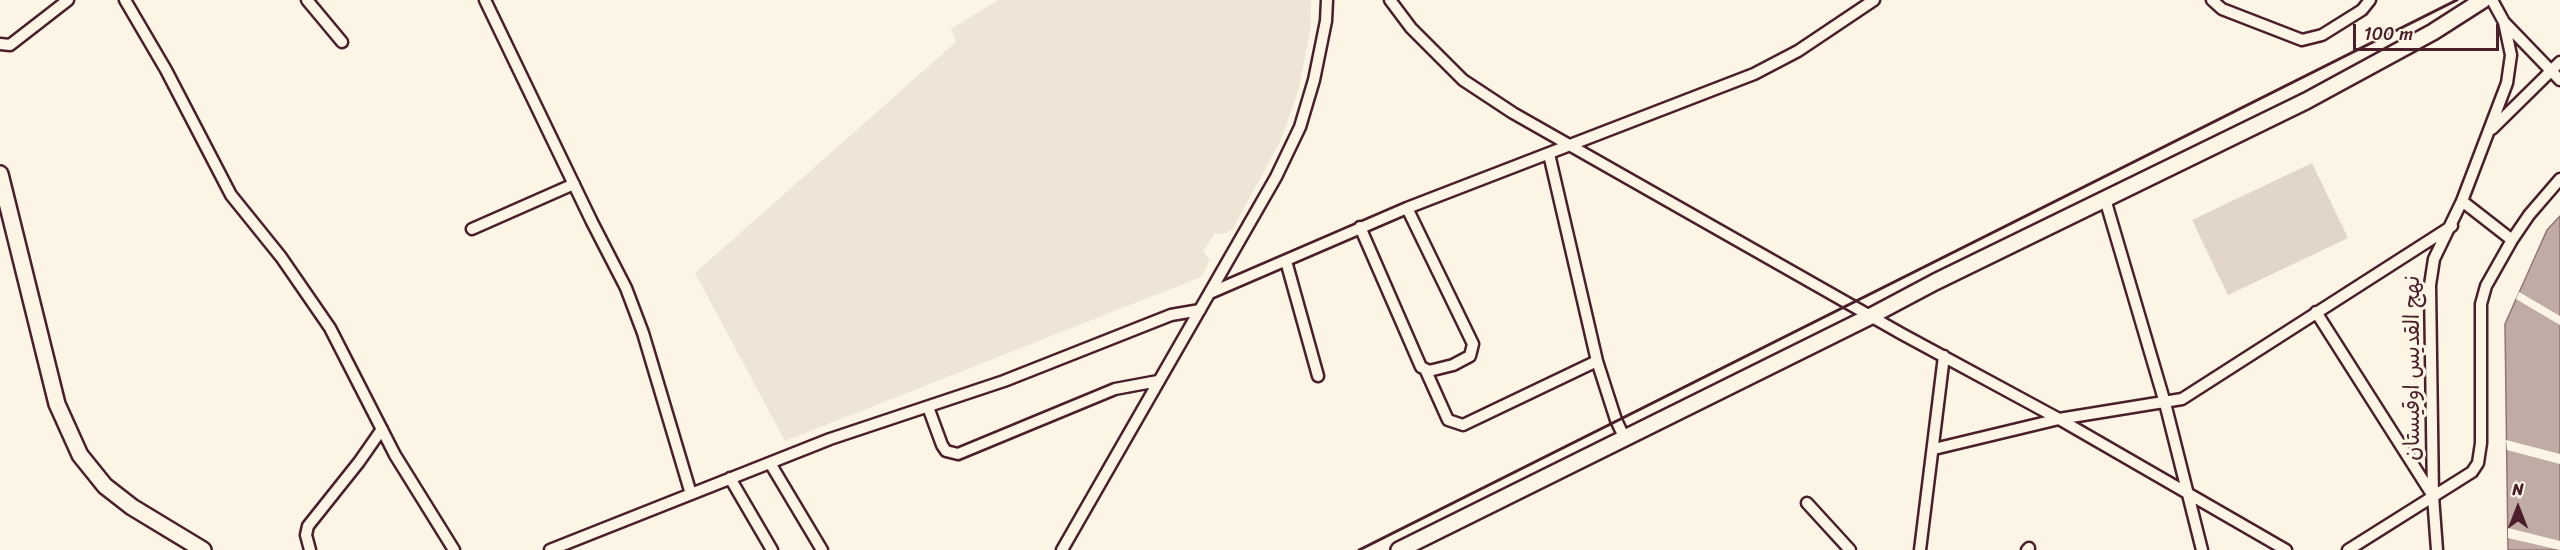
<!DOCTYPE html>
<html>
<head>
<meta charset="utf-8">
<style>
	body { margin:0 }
	#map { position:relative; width:2560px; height:550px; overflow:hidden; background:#fcf5e5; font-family:Sriracha,sans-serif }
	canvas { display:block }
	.north { position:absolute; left:2488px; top:478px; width:60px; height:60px; -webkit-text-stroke:4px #fcf5e5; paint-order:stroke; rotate:0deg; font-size:16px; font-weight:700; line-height:24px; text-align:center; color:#4a1f2b }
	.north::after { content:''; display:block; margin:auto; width:21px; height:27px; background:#4a1f2b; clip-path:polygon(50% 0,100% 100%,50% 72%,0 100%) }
	.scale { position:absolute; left:2353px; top:24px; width:146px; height:27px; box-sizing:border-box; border:3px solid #4a1f2b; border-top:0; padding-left:8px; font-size:18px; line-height:21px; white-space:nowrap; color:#4a1f2b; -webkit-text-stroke:4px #fcf5e5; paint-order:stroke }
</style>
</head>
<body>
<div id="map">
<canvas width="2560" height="550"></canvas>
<div class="north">N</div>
<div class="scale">100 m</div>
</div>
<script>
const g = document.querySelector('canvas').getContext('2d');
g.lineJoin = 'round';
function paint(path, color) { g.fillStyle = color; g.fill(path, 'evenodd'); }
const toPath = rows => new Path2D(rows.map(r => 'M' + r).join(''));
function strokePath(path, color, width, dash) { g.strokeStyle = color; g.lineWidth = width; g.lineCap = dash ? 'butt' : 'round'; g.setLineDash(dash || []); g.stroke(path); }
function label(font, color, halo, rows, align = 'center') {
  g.font = font + ' Sriracha,"Playpen Sans Arabic",sans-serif'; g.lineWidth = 6; g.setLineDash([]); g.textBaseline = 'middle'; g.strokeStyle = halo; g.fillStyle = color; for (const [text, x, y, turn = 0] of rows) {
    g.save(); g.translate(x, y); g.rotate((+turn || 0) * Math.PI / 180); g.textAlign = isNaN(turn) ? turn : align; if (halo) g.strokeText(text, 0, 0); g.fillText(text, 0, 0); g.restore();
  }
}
paint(toPath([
	[998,0,1311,0,1310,31,1298,92,1281,140,1232,230,1222,234,1215,233,1203,251,1210,260,1201,277,785,441,695,273,956,42,951,29]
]), '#eee5d7');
paint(toPath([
	[2312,163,2348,238,2228,295,2192,220]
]), '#e2d5ca');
const water = toPath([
	[2560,216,2560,550,2508,550,2505,324,2547,230,2560,216]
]);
paint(water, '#c0aca5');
strokePath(water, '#917474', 1.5);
paint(toPath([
	[2519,292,2560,316,2560,325,2516,299],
	[2506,440,2560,454,2560,464,2507,450],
	[2508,528,2560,541,2560,550,2508,538]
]), '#fcf5e5');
const street = toPath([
	[125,0,166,70,231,195,281,257,330,328,395,455,454,550],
	[307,0,342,42],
	[485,0,592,222,626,288,643,333,691,494],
	[1390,0,1411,28,1463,80,1513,113,1902,334,2059,419,2286,550],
	[2212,0,2222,9,2302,40,2322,35,2362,10,2370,0],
	[2492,0,2504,22,2560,80],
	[0,44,10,45,68,0],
	[2492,129,2560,62],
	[1549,154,1597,361,1616,420,1625,439],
	[2105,199,2165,403,2202,550],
	[2462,201,2512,240],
	[1360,227,1421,367,1429,371,1453,365,1470,356,1473,344,1407,208],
	[472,229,574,184],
	[1286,261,1318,376],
	[1210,293,1407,208,1754,74,1798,51,1874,0],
	[2316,312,2433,496],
	[1426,371,1448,420,1463,425,1597,361],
	[928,407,942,445,946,451,958,454,1115,389,1158,381],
	[1934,449,2059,419,2182,399,2452,226],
	[770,463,822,550],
	[730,478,772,550],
	[1807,503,1850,550],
	[310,550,306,535,308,526,359,462,382,429],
	[550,550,830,439,1004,381,1171,315,1200,310],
	[1062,550,1276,177,1300,127,1314,80,1326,21,1327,0],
	[1920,550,1944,356],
	[2027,550,2029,548],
	[2348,550,2472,472,2478,463,2481,443,2481,304,2486,286,2512,240,2529,215,2560,179],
	[2437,550,2433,496,2430,285,2434,259,2462,201,2507,83,2511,55,2504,22]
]);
const secondary = toPath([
	[0,174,57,404,80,455,105,486,132,507,203,550],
	[1399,550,1871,316,1935,282,2306,101,2433,32,2483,0]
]);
strokePath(street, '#4a1f2b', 15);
strokePath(secondary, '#4a1f2b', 20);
strokePath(street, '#fcf5e5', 10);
strokePath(secondary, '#fcf5e5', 15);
strokePath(toPath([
	[1359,550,2457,0]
]), '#4a1f2b', 3);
label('22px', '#4a1f2b', '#fcf5e5', [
	["نهج القديس اوقيستان",2413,368,-90]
]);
</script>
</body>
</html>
